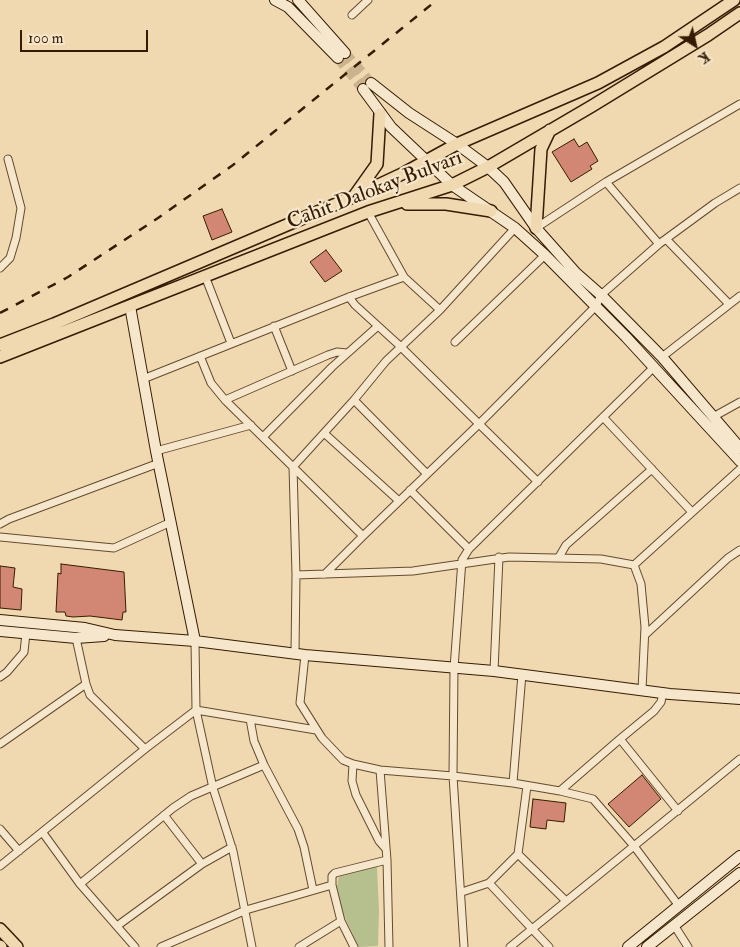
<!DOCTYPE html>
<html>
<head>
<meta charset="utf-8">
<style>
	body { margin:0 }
	#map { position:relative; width:740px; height:947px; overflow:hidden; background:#f0d9b1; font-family:"IM FELL Double Pica",serif }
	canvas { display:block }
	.north { position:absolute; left:670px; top:20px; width:50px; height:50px; -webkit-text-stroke:4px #f5e6cc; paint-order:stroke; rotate:145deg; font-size:14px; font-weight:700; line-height:20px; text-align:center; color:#351c00 }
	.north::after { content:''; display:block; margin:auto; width:18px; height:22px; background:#351c00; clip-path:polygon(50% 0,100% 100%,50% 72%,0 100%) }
	.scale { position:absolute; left:20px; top:30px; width:128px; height:22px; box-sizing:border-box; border:2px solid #351c00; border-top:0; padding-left:6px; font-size:15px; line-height:18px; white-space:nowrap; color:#351c00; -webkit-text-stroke:4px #f5e6cc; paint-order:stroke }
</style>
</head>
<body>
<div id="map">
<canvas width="740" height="947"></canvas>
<div class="north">K</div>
<div class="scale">100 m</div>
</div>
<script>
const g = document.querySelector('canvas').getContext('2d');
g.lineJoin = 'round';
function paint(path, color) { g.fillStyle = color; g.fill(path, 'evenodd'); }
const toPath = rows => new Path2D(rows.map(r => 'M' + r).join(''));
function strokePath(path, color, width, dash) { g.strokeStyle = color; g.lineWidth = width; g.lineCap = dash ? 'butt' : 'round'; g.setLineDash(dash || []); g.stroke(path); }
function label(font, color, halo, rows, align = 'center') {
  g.font = font + ' "IM FELL Double Pica",serif'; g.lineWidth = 4.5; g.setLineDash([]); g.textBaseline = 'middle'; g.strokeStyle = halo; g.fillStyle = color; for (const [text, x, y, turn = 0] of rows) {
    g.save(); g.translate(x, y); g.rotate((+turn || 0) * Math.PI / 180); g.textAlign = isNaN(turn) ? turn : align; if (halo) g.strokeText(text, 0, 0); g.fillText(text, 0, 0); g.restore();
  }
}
paint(toPath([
	[377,866,379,912,378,946,359,947,340,907,337,887,339,875]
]), '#b6c08f');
const building = toPath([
	[574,139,579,147,587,142,598,161,590,166,592,169,571,182,552,152,574,139],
	[222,209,232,232,212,240,203,216,222,209],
	[326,250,342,271,325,282,310,262,326,250],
	[61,564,124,572,126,612,123,612,122,620,90,616,73,617,66,616,65,612,56,612,58,573,61,574,61,564],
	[0,566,15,568,13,587,22,589,21,610,0,608,0,566],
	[642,775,661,799,629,827,608,804,642,775],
	[533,799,566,803,564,822,547,820,546,829,530,827,533,799]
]);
paint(building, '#d28775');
strokePath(building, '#351c00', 1);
strokePath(toPath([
	[345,53,371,83],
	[338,58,363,89]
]), '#cbb38e', 10, [10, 5]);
const street = toPath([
	[352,15,368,0],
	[606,182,659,244],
	[368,212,404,277,440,310],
	[536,228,606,182,740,104],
	[666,239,729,304],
	[0,268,10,258,16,238,21,208,8,159],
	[205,276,231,343],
	[349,297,355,305,400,346,538,482],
	[274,326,292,371],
	[455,342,545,255],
	[200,356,211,383,225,400,363,536],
	[662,357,740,296],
	[143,379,349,297,404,277],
	[225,400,328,355,337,352,347,353],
	[354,400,427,474],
	[603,417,691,511],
	[713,417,740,402],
	[324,433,399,501],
	[263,437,332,367,378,326],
	[156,451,251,425],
	[410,490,469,549],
	[0,524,9,519,159,463],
	[0,537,114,548,171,522],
	[559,557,566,545,652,469],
	[634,565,740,469],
	[325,574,363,536,479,424,596,306,601,295,659,244,715,203,740,188],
	[296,575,413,571,509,557,601,559,634,565,641,584,645,627,642,690],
	[645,635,728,558,740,550],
	[76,638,86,684,90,695,145,749],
	[195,641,196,710,213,788,233,851,252,947],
	[295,653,296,575,293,467,354,400,386,361,440,310,515,228],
	[305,655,300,703,322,738,343,760,353,764,380,770,453,776,513,783,560,791,593,799,634,846,510,947],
	[494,671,499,557],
	[0,677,7,672,24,652,26,633],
	[250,719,254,741,264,765,298,829,304,847,313,890],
	[620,739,678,811],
	[0,744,86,684],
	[353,764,352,781,356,795,379,841,386,849],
	[380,770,387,860,389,947],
	[513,783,522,674],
	[560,791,620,739,654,711,661,702,663,693],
	[164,815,202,864],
	[0,829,19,851],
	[43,833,80,884,135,947],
	[518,854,566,901],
	[0,866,145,749,196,710,316,730],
	[489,883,549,947],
	[80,884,173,808,191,796,264,765],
	[462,892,489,883,518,854,527,786],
	[679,906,634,846,740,759],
	[341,921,332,885,332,876,335,873,387,860],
	[674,925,688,947],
	[117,926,202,864,232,847],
	[161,947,246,910,332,885],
	[299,947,341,921,354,947],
	[464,947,453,776,454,668,462,560,469,549,654,367]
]);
const secondary = toPath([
	[275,0,288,7,338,58],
	[298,0,345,53],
	[371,83,409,113,457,144,488,167,504,182,536,228,576,273,601,295,662,357,740,448],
	[363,89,391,127,452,185,515,228,545,255,626,337,740,461],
	[130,306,156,451,195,641],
	[0,620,85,628,115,635,195,641,305,655,494,671,670,694,740,699],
	[0,631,76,638,104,636],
	[628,947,740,856],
	[647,947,740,873]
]);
const primary = toPath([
	[355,195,377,164,380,114],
	[407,204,446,204,491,211],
	[536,228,541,149,550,130],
	[0,345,54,324,355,196,404,173,457,144,598,83,664,47,734,0],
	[0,357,368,212,452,185,488,167,592,106,708,35,740,13],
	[0,929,17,947],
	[0,946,1,947]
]);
strokePath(street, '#644b2c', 9);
strokePath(secondary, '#351c00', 12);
strokePath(primary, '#351c00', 14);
strokePath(street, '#f5e6cc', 7);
strokePath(secondary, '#f5e6cc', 10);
strokePath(primary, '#f0d9b1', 11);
strokePath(toPath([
	[0,313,68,277,158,218,233,165,437,0]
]), '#351c00', 2.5, [9, 9]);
label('21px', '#351c00', '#f5e6cc', [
	["Cahit Dalokay Bulvarı",375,191,-21]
]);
</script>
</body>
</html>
